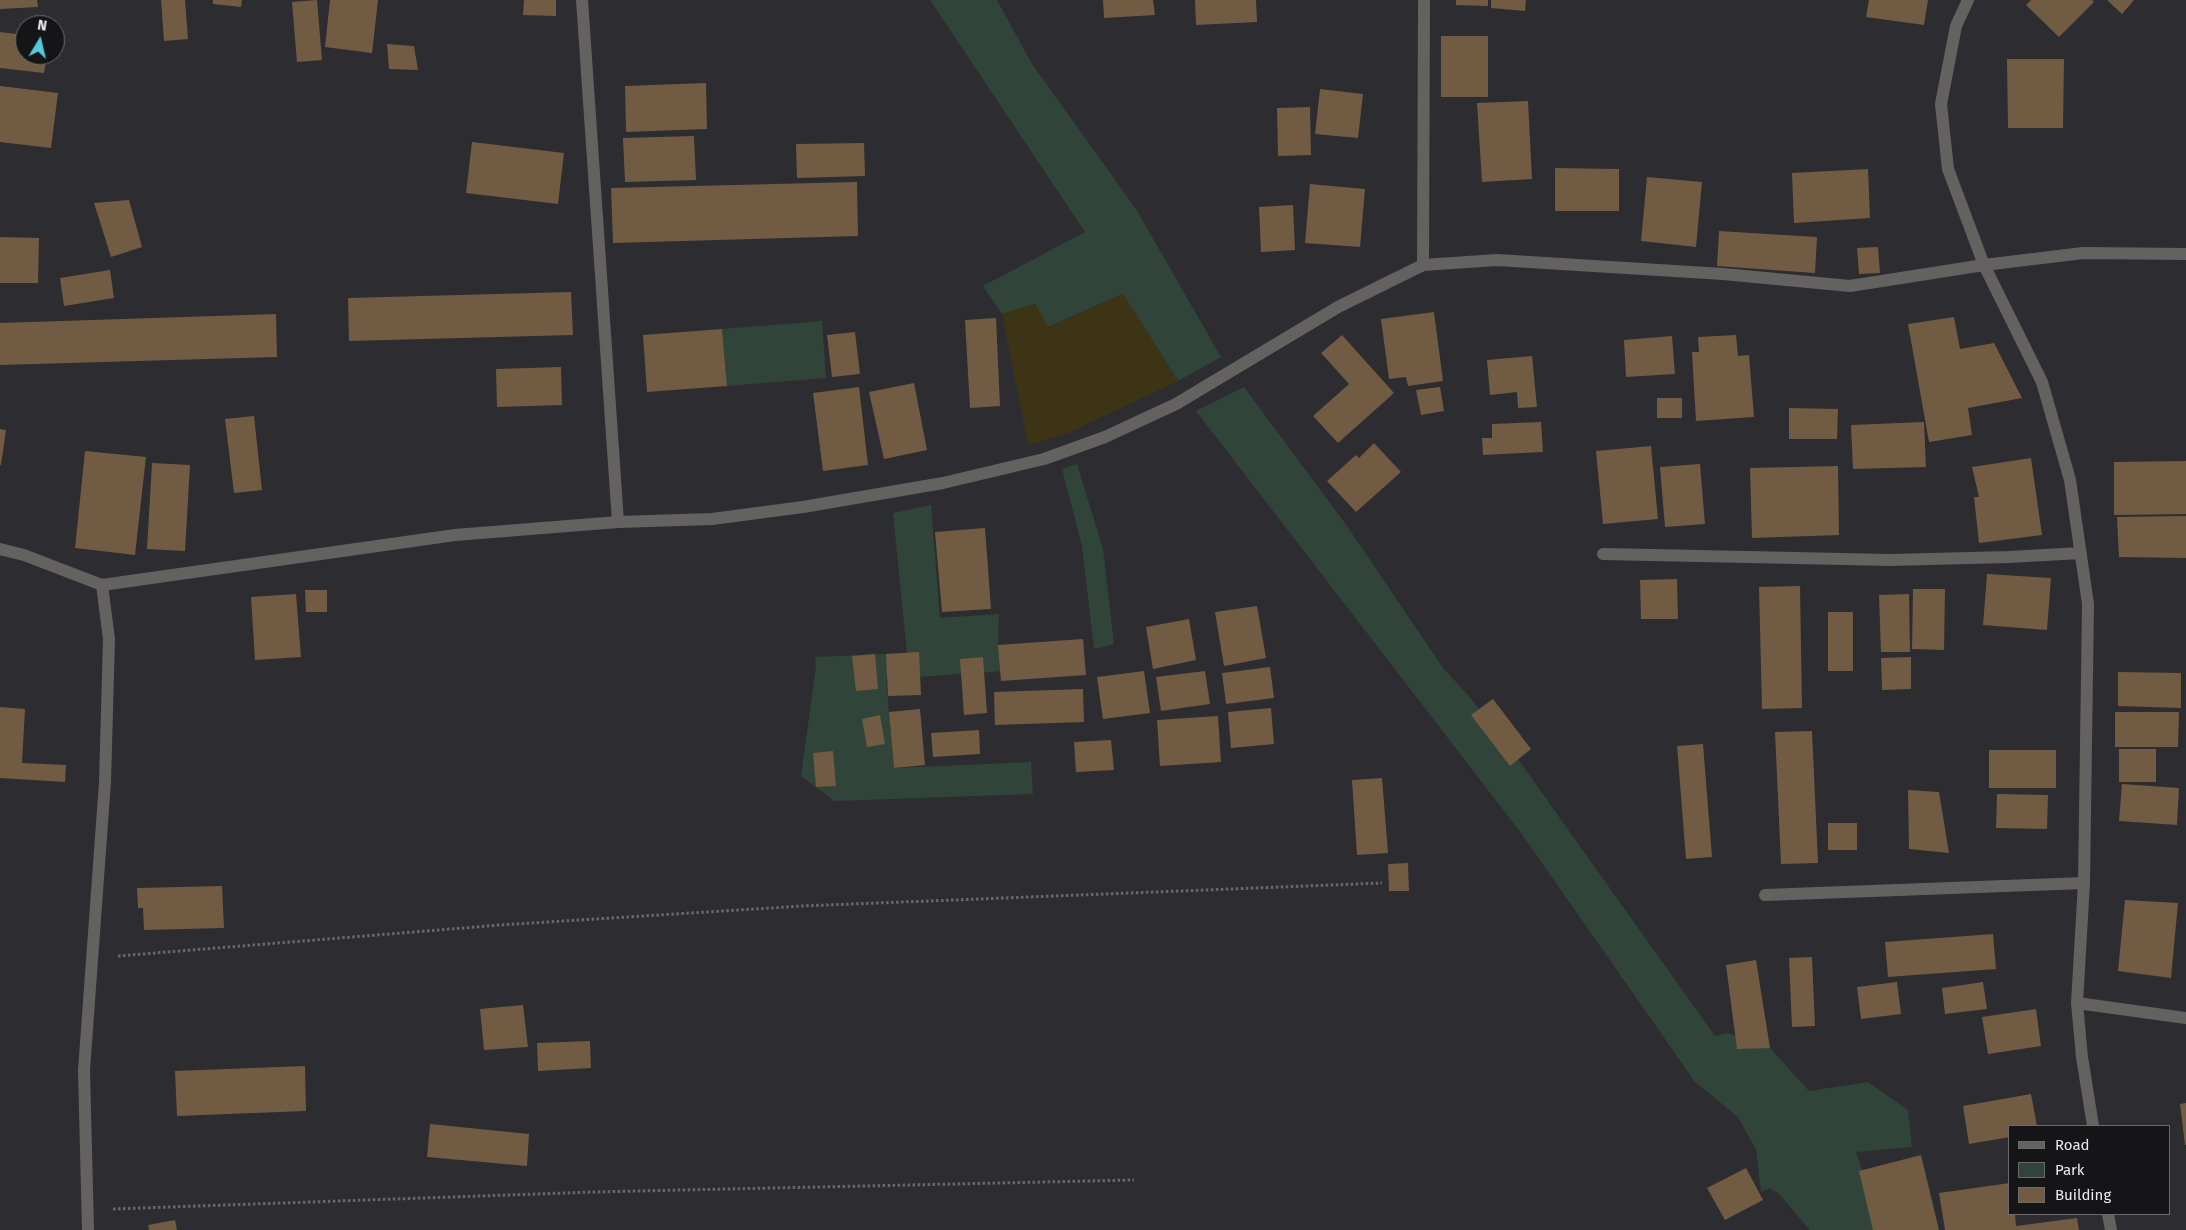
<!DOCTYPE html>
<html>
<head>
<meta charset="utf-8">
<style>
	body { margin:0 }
	#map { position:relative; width:2186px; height:1230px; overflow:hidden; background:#2d2c30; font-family:"Fira Sans",sans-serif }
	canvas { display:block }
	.legend { position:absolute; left:2008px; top:1125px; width:162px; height:90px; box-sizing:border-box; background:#151517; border:1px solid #6b6b6d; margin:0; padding:6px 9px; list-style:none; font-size:15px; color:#ebebee }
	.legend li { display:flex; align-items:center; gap:10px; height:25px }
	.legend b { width:25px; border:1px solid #6b6b6d }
	.north { position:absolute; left:15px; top:15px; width:50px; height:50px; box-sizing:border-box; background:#151517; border:1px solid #6b6b6d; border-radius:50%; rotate:9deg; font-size:14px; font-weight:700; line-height:20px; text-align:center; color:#ebebee }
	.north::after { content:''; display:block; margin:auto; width:18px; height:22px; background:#54cadd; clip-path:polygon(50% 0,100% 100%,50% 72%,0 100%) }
</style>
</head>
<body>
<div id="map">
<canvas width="2186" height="1230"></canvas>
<ul class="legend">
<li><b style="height:6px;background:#646161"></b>Road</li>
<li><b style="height:14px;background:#31443a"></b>Park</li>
<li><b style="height:14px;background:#725b43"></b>Building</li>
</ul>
<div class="north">N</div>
</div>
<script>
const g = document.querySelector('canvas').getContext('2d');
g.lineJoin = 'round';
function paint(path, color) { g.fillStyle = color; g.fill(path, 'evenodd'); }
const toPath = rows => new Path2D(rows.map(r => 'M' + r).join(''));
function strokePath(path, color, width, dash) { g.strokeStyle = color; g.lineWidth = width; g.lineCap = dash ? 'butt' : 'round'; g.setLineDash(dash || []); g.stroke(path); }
paint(toPath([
	[930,0,997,0,1032,64,1136,209,1221,357,1178,381,1123,294,1048,327,1035,304,1002,314,983,286,1085,232],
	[822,321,826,378,727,386,722,329],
	[1244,387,1347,526,1443,668,1468,695,1520,762,1715,1036,1728,1033,1770,1048,1809,1091,1868,1082,1908,1110,1912,1147,1856,1152,1883,1230,1810,1230,1778,1193,1769,1188,1761,1192,1756,1149,1737,1116,1695,1082,1521,833,1196,411],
	[1077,464,1103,549,1114,644,1094,649,1082,546,1062,469],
	[931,505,940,618,999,614,998,645,1005,671,886,679,894,768,1031,762,1033,794,834,801,801,776,816,666,815,657,907,653,893,513]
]), '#31443a');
paint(toPath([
	[1123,294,1178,381,1069,433,1028,445,1002,314,1035,304,1048,327]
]), '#3c3414');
paint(toPath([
	[0,0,37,0,38,7,0,9],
	[161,0,185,0,188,39,164,41],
	[213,0,242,0,241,7,213,4],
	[317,0,322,60,297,62,292,2],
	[330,0,378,0,372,53,325,47],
	[524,0,556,0,556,16,523,15],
	[1103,0,1153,0,1155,15,1104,18],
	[1195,0,1256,0,1257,22,1196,25],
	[1456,0,1488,0,1488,6,1456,5],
	[1491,0,1526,0,1525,11,1491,8],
	[1869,0,1928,0,1924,25,1866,17],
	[2031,0,2092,0,2094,2,2059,37,2026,5],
	[2107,0,2134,0,2122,14],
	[0,32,25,35,25,55,47,55,44,73,0,68],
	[1441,36,1488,36,1488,97,1441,97],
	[387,44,414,46,418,70,389,69],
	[2007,59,2064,59,2063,128,2008,128],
	[706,83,707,129,626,132,625,86],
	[0,86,58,93,51,148,0,142],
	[1320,89,1363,94,1358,138,1315,134],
	[1528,101,1532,179,1482,182,1477,103],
	[1310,107,1311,155,1278,156,1277,108],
	[694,136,696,180,625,182,623,138],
	[472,142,564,153,558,204,466,193],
	[864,143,865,176,797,178,796,144],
	[1555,168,1619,169,1619,211,1555,211],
	[1868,169,1870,218,1794,223,1792,173],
	[1647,177,1702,182,1696,247,1641,241],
	[857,182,858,236,613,243,611,188],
	[1310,184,1365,189,1360,247,1305,243],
	[129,200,142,247,111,257,94,203],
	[1293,205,1295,250,1261,252,1259,207],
	[1719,231,1817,237,1815,273,1717,266],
	[0,237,39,238,38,283,0,283],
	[1878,247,1880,273,1859,274,1857,248],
	[110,270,114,298,64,306,60,278],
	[571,292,573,335,349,341,348,298],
	[1434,312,1443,381,1408,386,1406,377,1389,379,1381,319],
	[276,314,277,357,0,365,0,323],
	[1954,317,1960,349,1994,343,2022,398,1968,408,1972,435,1929,442,1908,324],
	[996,318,1000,406,970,408,965,320],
	[722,329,727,386,647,392,643,335],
	[855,332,860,374,832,377,827,335],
	[1342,335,1394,393,1338,443,1313,416,1349,384,1321,353],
	[1736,335,1738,356,1749,355,1754,417,1696,421,1692,352,1699,352,1698,337],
	[1672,336,1675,374,1626,377,1624,340],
	[1532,356,1537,407,1518,408,1517,392,1490,395,1487,360],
	[561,367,562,405,497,407,496,369],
	[914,383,927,450,884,459,869,392],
	[859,387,868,465,823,471,813,393],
	[1440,387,1444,411,1421,415,1416,390],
	[1657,398,1682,398,1682,418,1657,418],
	[1789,408,1838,409,1837,439,1789,439],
	[254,416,262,490,234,493,225,419],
	[1541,422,1543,452,1483,455,1482,438,1492,438,1492,424],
	[1924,422,1926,467,1853,469,1851,425],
	[0,429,6,430,1,465,0,465],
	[1374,443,1401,472,1356,512,1327,481,1356,455,1359,458],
	[1651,446,1658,519,1603,524,1596,451],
	[85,451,146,457,135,555,75,548],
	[2031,458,2042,535,1979,543,1974,497,1979,497,1972,467],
	[2186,461,2186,514,2114,515,2114,462],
	[152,463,190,465,185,551,147,549],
	[1700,464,1705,524,1665,527,1660,467],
	[1838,466,1839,535,1752,538,1750,468],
	[2186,516,2186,558,2119,557,2117,517],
	[985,528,991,609,942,612,935,532],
	[1987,574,2051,578,2047,630,1983,625],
	[1677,579,1678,619,1641,619,1640,580],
	[1800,586,1802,708,1762,709,1759,587],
	[1913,589,1945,589,1944,650,1912,649],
	[305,590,327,590,327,612,306,612],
	[296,594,301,657,255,660,251,597],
	[1909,594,1910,652,1881,652,1879,595],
	[1257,606,1266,658,1224,666,1215,612],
	[1828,612,1853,612,1853,671,1828,671],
	[1189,619,1196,660,1153,669,1146,627],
	[1083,639,1086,675,1001,681,998,645],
	[919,652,921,695,888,696,886,654],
	[875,654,878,689,856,691,852,656],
	[983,657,987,713,964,715,960,659],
	[1911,657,1911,689,1882,690,1881,658],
	[1270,667,1274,698,1226,704,1222,673],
	[1144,671,1150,713,1103,719,1097,677],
	[1205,671,1210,704,1161,711,1156,677],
	[2118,672,2181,673,2181,708,2118,706],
	[1083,689,1084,722,995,725,994,692],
	[1493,699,1531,749,1510,766,1471,715],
	[0,707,25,709,22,763,66,765,65,782,0,778],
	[1271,708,1274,744,1231,748,1228,712],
	[920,709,925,765,894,768,889,712],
	[2115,712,2179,712,2178,747,2115,747],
	[880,715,885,744,867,747,862,719],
	[1218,716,1221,762,1160,766,1157,720],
	[979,730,980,754,933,757,931,733],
	[1812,731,1818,863,1781,864,1775,732],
	[1111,740,1114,770,1076,772,1074,742],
	[1703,744,1712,857,1686,859,1677,746],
	[2119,749,2156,749,2156,782,2119,782],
	[1989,750,2056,750,2056,788,1989,788],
	[833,751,836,786,816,787,813,753],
	[1382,778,1388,853,1357,855,1352,780],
	[2122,784,2179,788,2177,825,2119,821],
	[1908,790,1939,792,1949,853,1909,849],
	[1997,794,2048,795,2047,829,1996,828],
	[1828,823,1857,823,1857,850,1828,850],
	[1408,863,1409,891,1389,891,1388,864],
	[222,886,224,928,144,930,143,908,138,908,137,888],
	[2125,900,2178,903,2171,978,2118,971],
	[1993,934,1996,969,1888,977,1885,942],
	[1812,957,1815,1026,1792,1027,1789,958],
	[1756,960,1770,1048,1737,1049,1726,965],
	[1897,982,1901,1014,1861,1019,1857,987],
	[1983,982,1987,1009,1945,1014,1942,988],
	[523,1005,528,1047,484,1050,480,1009],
	[2036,1009,2041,1046,1988,1054,1982,1017],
	[590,1041,591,1068,538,1071,537,1043],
	[305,1066,306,1111,177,1116,175,1071],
	[2031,1094,2037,1126,2010,1126,2010,1137,1969,1144,1963,1106],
	[2186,1103,2186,1145,2185,1145,2180,1104],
	[430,1124,529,1134,527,1166,427,1157],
	[1921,1155,1939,1230,1873,1230,1859,1171],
	[1746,1168,1763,1200,1725,1220,1707,1188],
	[2010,1183,2010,1214,2015,1214,2016,1226,2077,1218,2079,1230,1945,1230,1939,1193],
	[175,1220,177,1230,149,1230,148,1225]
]), '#725b43');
strokePath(toPath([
	[118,956,500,925,802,906,1382,883],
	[113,1209,593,1192,1134,1180]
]), '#69686c', 3, [2.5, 2.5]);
strokePath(toPath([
	[582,0,618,522],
	[1968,0,1956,26,1941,104,1948,169,1984,265,2042,382,2070,480,2088,604,2084,883,2077,1003,2082,1057,2093,1126],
	[1423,265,1424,0],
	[0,549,24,555,102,585,455,535,618,522,712,519,803,507,943,483,1044,459,1105,437,1176,404,1338,307,1423,265,1497,260,1723,274,1850,286,1984,265,2083,253,2186,254],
	[1603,554,1890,560,2009,557,2081,553],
	[1765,895,2084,883],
	[2077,1003,2186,1018],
	[2108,1214,2111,1230],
	[88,1230,84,1070,105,782,109,639,102,585]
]), '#646161', 12);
</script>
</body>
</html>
